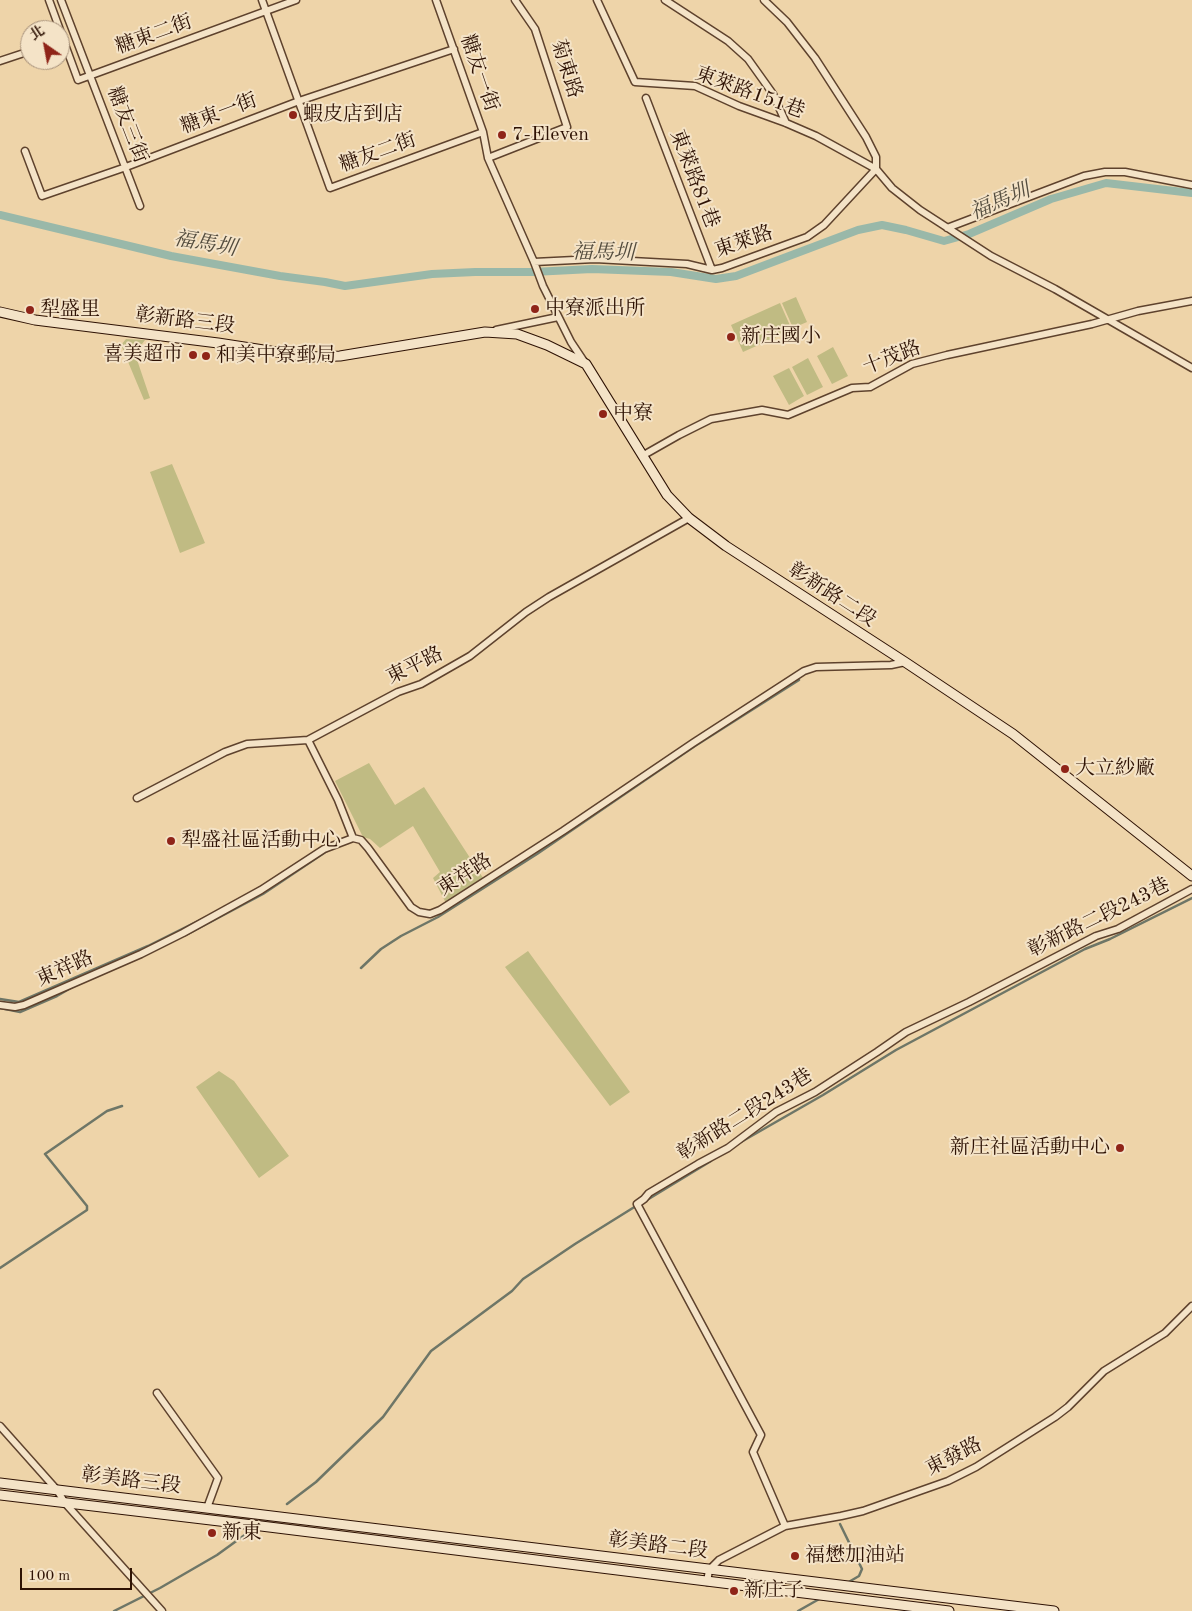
<!DOCTYPE html>
<html>
<head>
<meta charset="utf-8">
<style>
	body { margin:0 }
	#map { position:relative; width:1192px; height:1611px; overflow:hidden; background:#eed4a9; font-family:"Old Standard TT","Noto Serif TC",serif }
	canvas { display:block }
	.north { position:absolute; left:20px; top:20px; width:50px; height:50px; box-sizing:border-box; background:#f4e3c7; border:1px solid #a58f79; border-radius:50%; rotate:327deg; font-size:14px; font-weight:700; line-height:20px; text-align:center; color:#2e1204 }
	.north::after { content:''; display:block; margin:auto; width:18px; height:22px; background:#8f2418; clip-path:polygon(50% 0,100% 100%,50% 72%,0 100%) }
	.scale { position:absolute; left:20px; top:1568px; width:112px; height:22px; box-sizing:border-box; border:2px solid #2e1204; border-top:0; padding-left:6px; font-size:15px; line-height:18px; white-space:nowrap; color:#2e1204; -webkit-text-stroke:4px #f4e3c7; paint-order:stroke }
</style>
</head>
<body>
<div id="map">
<canvas width="1192" height="1611"></canvas>
<div class="north">北</div>
<div class="scale">100 m</div>
</div>
<script>
const g = document.querySelector('canvas').getContext('2d');
g.lineJoin = 'round';
function paint(path, color) { g.fillStyle = color; g.fill(path, 'evenodd'); }
const toPath = rows => new Path2D(rows.map(r => 'M' + r).join(''));
function strokePath(path, color, width, dash) { g.strokeStyle = color; g.lineWidth = width; g.lineCap = dash ? 'butt' : 'round'; g.setLineDash(dash || []); g.stroke(path); }
function label(font, color, halo, rows, align = 'center') {
  g.font = font + ' "Old Standard TT","Noto Serif TC",serif'; g.lineWidth = 4; g.setLineDash([]); g.textBaseline = 'middle'; g.strokeStyle = halo; g.fillStyle = color; for (const [text, x, y, turn = 0] of rows) {
    g.save(); g.translate(x, y); g.rotate((+turn || 0) * Math.PI / 180); g.textAlign = isNaN(turn) ? turn : align; if (halo) g.strokeText(text, 0, 0); g.fillText(text, 0, 0); g.restore();
  }
}
paint(toPath([
	[796,297,807,322,793,328,782,303],
	[780,303,792,330,743,352,731,325],
	[126,339,145,340,142,344,133,348,150,398,144,400,121,345],
	[833,347,848,376,832,384,817,356],
	[808,358,823,387,807,395,792,367],
	[789,368,804,396,789,405,773,376],
	[172,464,205,543,180,553,150,472],
	[369,763,395,805,424,787,487,884,448,907,433,878,440,872,413,826,380,848,370,839,363,837,335,781],
	[528,951,630,1092,610,1106,505,967],
	[219,1071,234,1081,289,1156,259,1178,196,1087]
]), '#c0bb83');
strokePath(toPath([
	[186,935,263,894,330,849],
	[361,968,381,949,401,936,438,917,537,854,695,746,799,680],
	[0,999,19,1002,148,946,206,917],
	[0,1008,20,1012,57,996,76,985],
	[741,1142,823,1095,896,1050,1085,949,1110,939,1192,898],
	[647,1200,711,1161],
	[0,1268,87,1210,87,1206,45,1154,107,1111,122,1106],
	[287,1504,316,1482,383,1417,431,1351,512,1291,523,1279,575,1244,636,1206],
	[840,1524,862,1569,859,1576,847,1583],
	[114,1611,160,1588,217,1555,246,1534],
	[798,1611,821,1598]
]), '#6e7667', 2.5);
strokePath(toPath([
	[0,215,171,256,280,276,325,282,345,286,432,274,475,272,533,272,592,269,671,272,716,279,736,276,858,230,882,225,906,230,944,241,969,234,1051,199,1106,183,1192,193]
]), '#99b8a9', 8);
const street = toPath([
	[49,0,60,30],
	[61,0,140,206],
	[262,0,330,188,483,132],
	[436,0,483,132,488,158,534,262,543,286,571,342,585,363],
	[597,0,635,82,695,86,739,106,786,123,816,136,876,169],
	[665,0,728,41,748,59,773,94,786,123],
	[764,0,787,22,815,58,866,137,876,157,876,169,892,188,920,210,991,256,1055,289,1192,368],
	[60,31,78,80,296,0],
	[0,61,30,51],
	[646,98,712,270],
	[25,151,42,196,126,167,299,101,454,49],
	[488,158,567,127,535,29,515,0],
	[947,228,1084,176,1105,172,1125,172,1192,185],
	[534,262,595,259,687,264,712,270,722,268,807,237,824,225,876,169],
	[496,330,558,317],
	[642,456,679,435,711,419,762,410,788,415,852,388,870,387,912,364,947,355,1092,324,1138,311,1192,301],
	[308,740,338,800,353,838],
	[137,798,225,752,247,744,308,740,398,692,421,684,470,656,526,612,549,597,689,518],
	[0,1005,15,1007,24,1005,141,954,183,933,261,890,324,849,353,838,361,840,368,848,411,907,419,912,430,914,440,910,563,831,693,743,804,671,816,667,891,665,905,662],
	[157,1393,218,1478,207,1508],
	[0,1426,57,1490,65,1503,162,1611],
	[785,1526,753,1452,761,1435,637,1204,644,1199,649,1193,698,1164,728,1148,776,1112,815,1092,877,1052,906,1032,969,1002,1096,936,1118,929,1192,889],
	[707,1582,709,1570,719,1560,785,1526,841,1516,863,1511,948,1481,976,1467,1055,1417,1068,1407,1104,1371,1165,1333,1192,1306]
]);
const secondary = toPath([
	[0,312,35,320,218,343,309,357,340,356,485,332,517,334,547,345,586,364,667,495,689,518,726,546,905,662,1013,734,1192,876],
	[0,1483,1054,1611],
	[0,1495,253,1525,949,1611]
]);
strokePath(street, '#5e422d', 9);
strokePath(secondary, '#2e1204', 11);
strokePath(street, '#f4e3c7', 6);
strokePath(secondary, '#f4e3c7', 9);
for (const [x, y, r, color] of [
	[293,115,5,"#8f2418"],
	[502,135,5,"#8f2418"],
	[535,309,5,"#8f2418"],
	[30,310,5,"#8f2418"],
	[731,337,5,"#8f2418"],
	[193,355,5,"#8f2418"],
	[206,356,5,"#8f2418"],
	[603,414,5,"#8f2418"],
	[1065,769,5,"#8f2418"],
	[171,841,5,"#8f2418"],
	[1120,1148,5,"#8f2418"],
	[212,1533,5,"#8f2418"],
	[795,1556,5,"#8f2418"],
	[734,1591,5,"#8f2418"]
]) { const dot = new Path2D(); dot.arc(x, y, r, 0, 2 * Math.PI); g.fillStyle = color; g.fill(dot); strokePath(dot, '#f4e3c7', 2); }
label('20px', '#2e1204', '#f4e3c7', [
	["糖東二街",154,35,-20],
	["菊東路",566,69,72],
	["糖友一街",479,73,71],
	["東萊路151巷",750,93,20],
	["糖東一街",219,114,-21],
	["糖友三街",127,125,69],
	["糖友二街",378,153,-20],
	["東萊路81巷",694,179,69],
	["東萊路",744,242,-19],
	["彰新路三段",185,321,7],
	["十茂路",892,358,-21],
	["彰新路二段",832,595,33],
	["東平路",415,666,-26],
	["東祥路",465,875,-33],
	["彰新路二段243巷",1099,918,-26],
	["東祥路",65,969,-24],
	["彰新路二段243巷",745,1115,-32],
	["東發路",954,1457,-27],
	["彰美路三段",131,1481,7],
	["彰美路二段",658,1546,7]
]);
label('20px', '#2e1204', '#f4e3c7', [
	["蝦皮店到店",303,115],
	["7-Eleven",512,135],
	["中寮派出所",545,309],
	["犁盛里",40,310],
	["新庄國小",741,337],
	["喜美超市",183,355,"right"],
	["和美中寮郵局",216,356],
	["中寮",613,414],
	["大立紗廠",1075,769],
	["犁盛社區活動中心",181,841],
	["新庄社區活動中心",1110,1148,"right"],
	["新東",222,1533],
	["福懋加油站",805,1556],
	["新庄子",744,1591]
], 'left');
label('italic 21px', '#534c3e', '#f4e3c7', [
	["福馬圳",1000,202,-23],
	["福馬圳",205,244,10],
	["福馬圳",603,253,1]
]);
</script>
</body>
</html>
